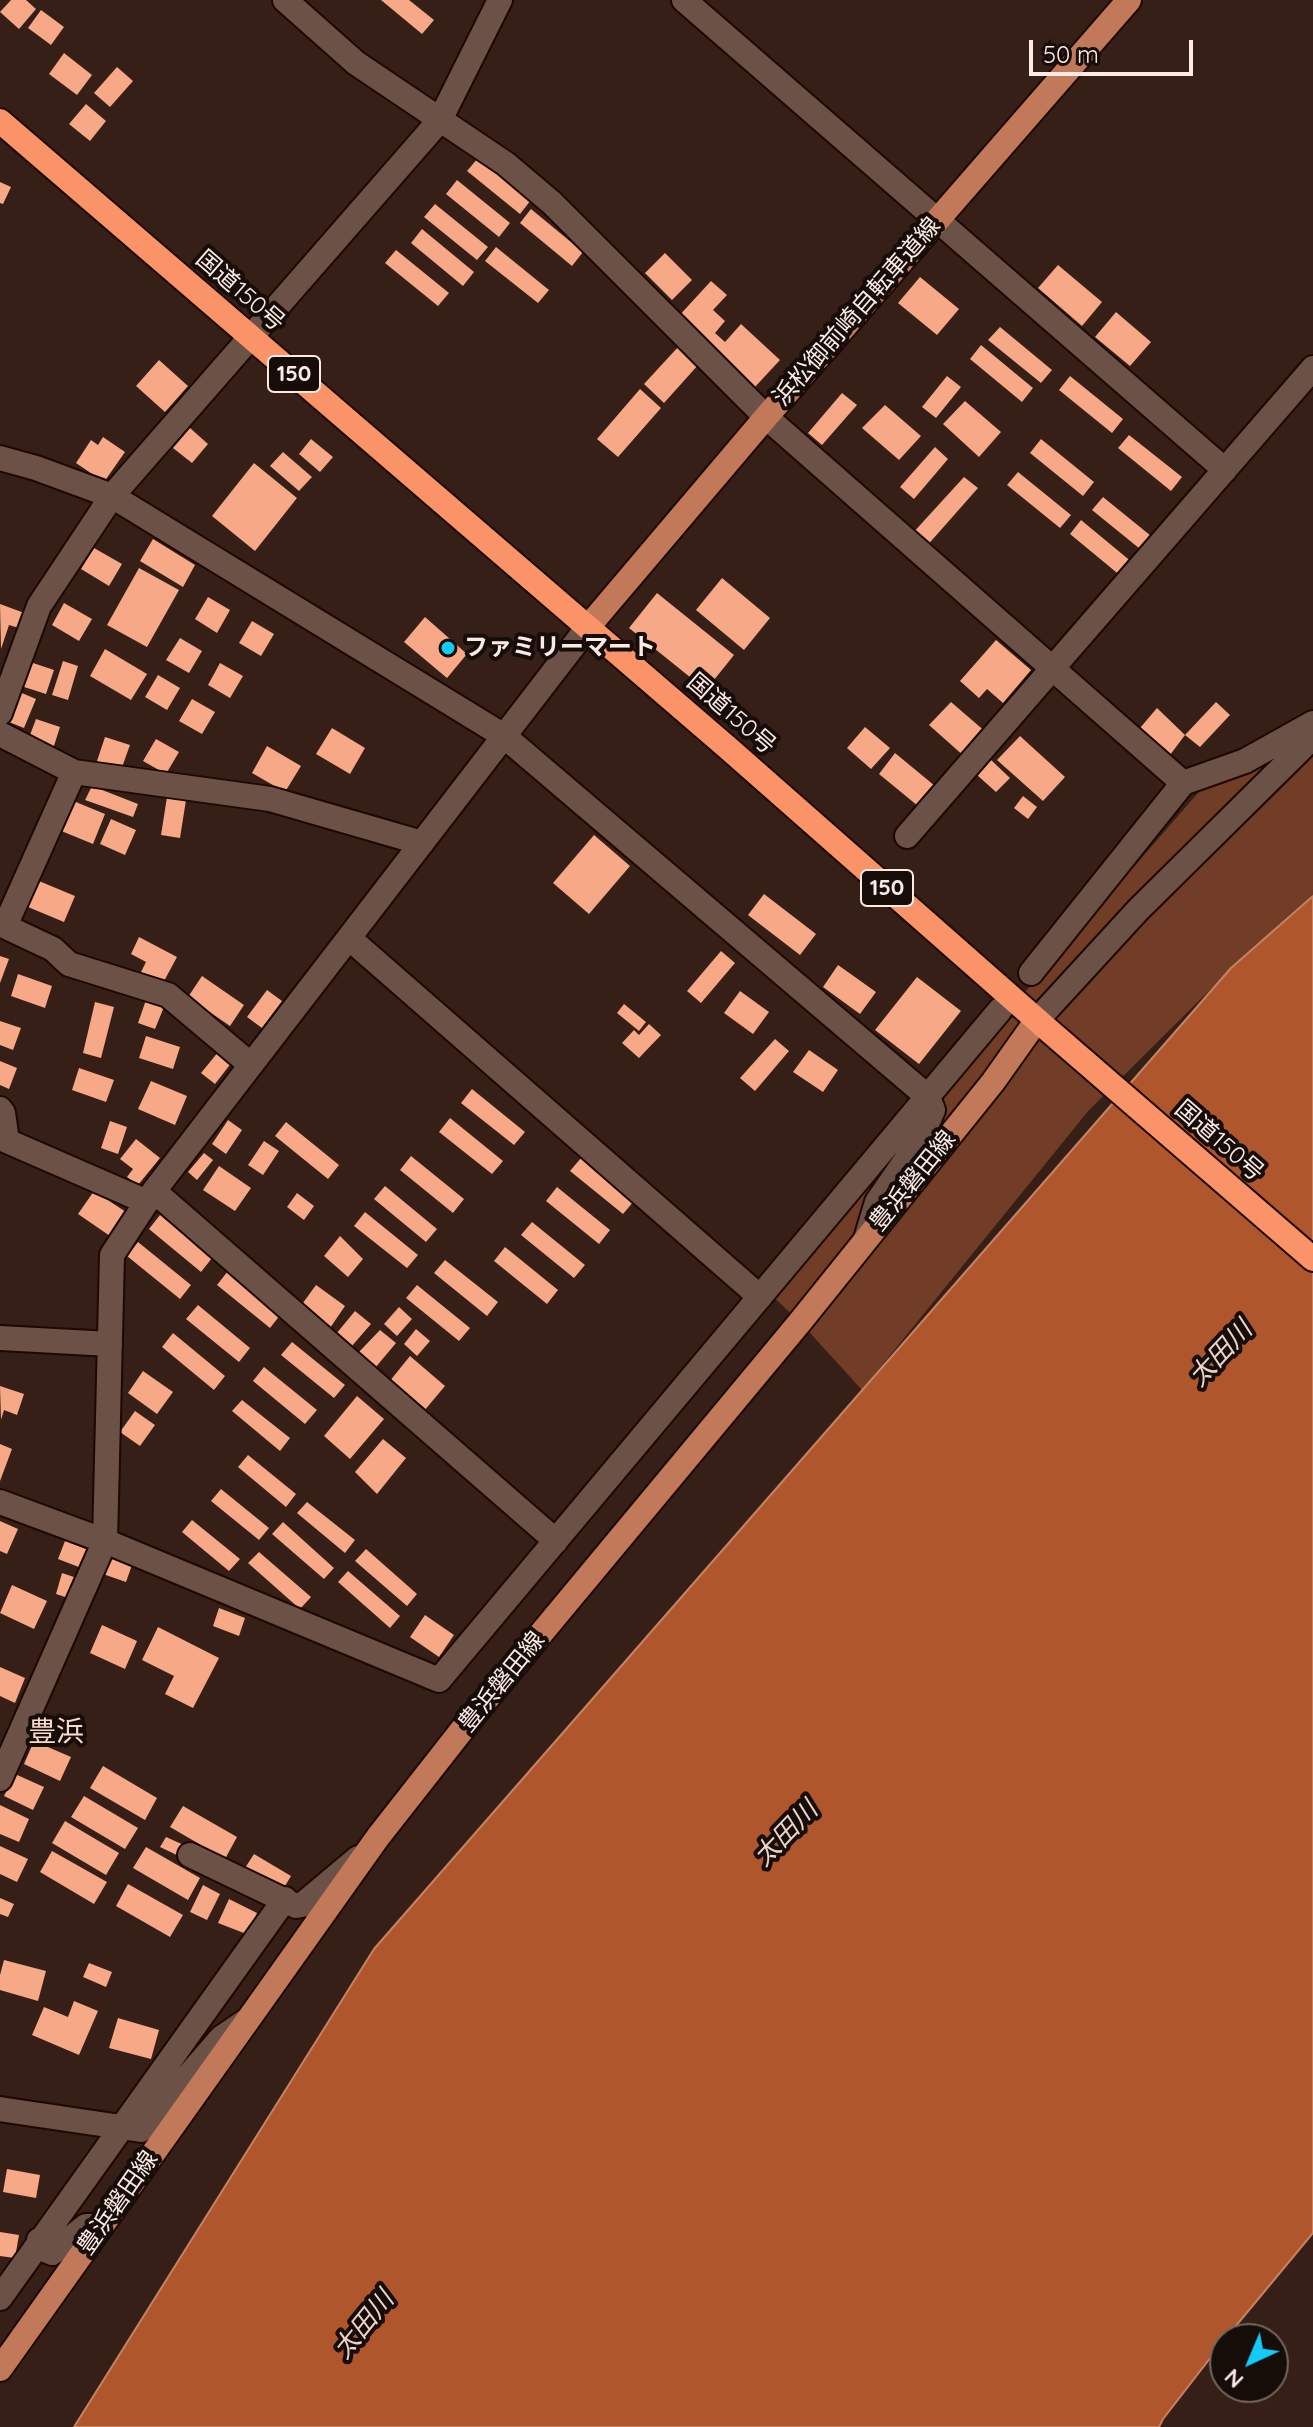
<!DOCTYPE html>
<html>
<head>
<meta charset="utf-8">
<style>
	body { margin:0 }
	#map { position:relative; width:1313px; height:2427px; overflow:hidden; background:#361f16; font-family:Quicksand,sans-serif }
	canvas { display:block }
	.north { position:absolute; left:1209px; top:2323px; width:80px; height:80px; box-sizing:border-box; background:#160c08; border:2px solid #726560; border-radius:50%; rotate:224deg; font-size:22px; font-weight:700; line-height:32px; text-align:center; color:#fcebe5 }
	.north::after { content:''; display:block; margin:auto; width:28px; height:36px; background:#13cafb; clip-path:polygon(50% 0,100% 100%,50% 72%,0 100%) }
	.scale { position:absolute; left:1029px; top:40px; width:164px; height:36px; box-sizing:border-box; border:4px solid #fcebe5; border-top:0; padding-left:10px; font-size:24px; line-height:28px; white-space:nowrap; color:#fcebe5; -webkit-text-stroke:6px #160c08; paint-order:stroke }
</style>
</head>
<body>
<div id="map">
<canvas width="1313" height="2427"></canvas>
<div class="north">N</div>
<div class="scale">50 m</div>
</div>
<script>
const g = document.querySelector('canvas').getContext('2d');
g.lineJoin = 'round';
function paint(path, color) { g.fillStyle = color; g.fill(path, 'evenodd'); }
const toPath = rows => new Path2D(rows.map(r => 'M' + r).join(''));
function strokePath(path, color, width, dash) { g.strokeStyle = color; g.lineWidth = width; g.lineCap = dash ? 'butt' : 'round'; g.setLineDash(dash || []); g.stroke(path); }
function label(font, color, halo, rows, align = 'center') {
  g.font = font + ' Quicksand,"Noto Sans JP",sans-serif'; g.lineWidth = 8; g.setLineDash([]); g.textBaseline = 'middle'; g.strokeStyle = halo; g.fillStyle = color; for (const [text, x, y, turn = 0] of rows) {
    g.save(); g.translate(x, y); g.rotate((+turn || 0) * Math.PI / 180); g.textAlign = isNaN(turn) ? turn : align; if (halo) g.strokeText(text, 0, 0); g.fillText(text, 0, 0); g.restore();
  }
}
paint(toPath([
	[1313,719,1313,895,1221,979,1089,1110,862,1390,800,1322,766,1290,1217,771]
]), '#713d26');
const water = toPath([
	[1313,896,1313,2233,1225,2339,1163,2419,1159,2427,74,2427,374,1949,1231,968,1313,896]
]);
paint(water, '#af562d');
strokePath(water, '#c68364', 2);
paint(toPath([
	[11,0,26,0,36,9,19,29,0,12],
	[381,0,409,0,434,20,422,34],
	[41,10,64,27,51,45,28,28],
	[64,53,92,75,77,95,49,74],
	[117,67,133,81,110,107,94,93],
	[86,104,106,121,90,141,69,124],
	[478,158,531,200,520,214,467,171],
	[457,180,510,223,499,237,446,194],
	[0,182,11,187,3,204,0,203],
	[435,204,488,247,477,260,424,217],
	[531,209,583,252,572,266,520,223],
	[422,229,474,272,463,286,411,243],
	[496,247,549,290,538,303,485,261],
	[396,250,449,293,438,306,385,263],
	[665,253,692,280,672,300,645,273],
	[1058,265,1102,302,1082,326,1038,288],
	[920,277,959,309,937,335,898,303],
	[711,281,727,295,713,310,725,321,715,333,725,342,741,324,780,360,754,388,677,318],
	[1116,312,1151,342,1130,366,1095,337],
	[1000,327,1052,370,1041,383,988,340],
	[981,345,1033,388,1022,402,970,359],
	[679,346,699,364,664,403,644,384],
	[159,360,188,386,165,412,136,386],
	[947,376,961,387,936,418,922,407],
	[1070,376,1123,419,1112,433,1059,390],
	[640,389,661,408,618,457,597,439],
	[842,393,857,405,822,445,808,433],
	[965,401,1001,432,979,457,943,424],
	[885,405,921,436,899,460,862,428],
	[190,428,208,444,192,463,173,448],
	[1129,435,1182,477,1171,491,1118,448],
	[103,437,125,452,104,482,76,463,91,440,98,445],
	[311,439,333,457,320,472,299,454],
	[1041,439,1094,482,1083,496,1030,453],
	[935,447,948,459,914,499,900,487],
	[283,452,312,477,299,491,270,466],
	[254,463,297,498,255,551,212,516],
	[1018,472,1071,515,1060,528,1007,485],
	[964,477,978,488,925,548,911,535],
	[1103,497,1156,540,1145,553,1092,510],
	[1081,520,1133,563,1122,577,1070,534],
	[153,539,195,565,183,587,140,561],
	[94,548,122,564,109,586,81,569],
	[139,568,179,590,147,647,107,625],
	[722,578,770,618,744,650,696,610],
	[657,593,734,655,706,690,629,628],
	[208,597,230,610,217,633,195,619],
	[64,603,92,619,79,641,52,625],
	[0,604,27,614,22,629,9,625,1,649],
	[425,617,467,654,447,678,404,642],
	[252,621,274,634,261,656,239,643],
	[180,638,202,651,189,673,166,660],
	[996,640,1031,670,1003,703,987,689,979,698,960,681],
	[105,649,147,674,131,700,90,676],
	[63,661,78,666,68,700,52,695],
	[30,662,54,670,46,694,21,686],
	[220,663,243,676,230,698,208,685],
	[158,675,180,688,167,710,145,697],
	[17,691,36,699,24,728,4,720],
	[192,699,215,712,202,734,179,721],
	[951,702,987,733,965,757,929,725],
	[1216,702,1230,715,1200,747,1185,735,1170,755,1140,728,1157,708,1185,735],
	[36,719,60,727,52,752,27,743],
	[865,727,890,748,871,769,847,748],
	[332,728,365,748,350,774,316,754],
	[1020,736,1065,777,1043,801,997,760],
	[105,737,130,745,121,770,97,761],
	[156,739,179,752,166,774,143,761],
	[267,746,301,766,285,792,252,773],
	[895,753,935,786,918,806,879,774],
	[991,760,1010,778,996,792,977,775],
	[92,786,138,804,133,817,85,800],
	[1023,796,1037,807,1028,819,1014,808],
	[167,797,186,800,180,838,161,835],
	[71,800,105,814,93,844,59,830],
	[111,819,136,830,125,855,100,844],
	[594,835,630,866,589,914,553,883],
	[39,881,75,896,64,922,28,907],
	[764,894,816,934,800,955,748,915],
	[139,937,177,957,163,983,141,972,146,962,131,954],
	[721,951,735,963,701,1003,687,991],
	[0,956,9,959,0,983],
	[838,965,876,992,860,1014,823,987],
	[18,974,52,986,45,1008,11,996],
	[202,976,244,1005,230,1026,188,997],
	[917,977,961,1011,919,1064,875,1030],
	[267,990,282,1001,262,1028,247,1017],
	[740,991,769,1012,753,1034,724,1013],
	[146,1000,164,1007,155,1029,138,1023],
	[95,1002,114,1007,101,1058,83,1053],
	[624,1004,646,1022,639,1031,617,1013],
	[0,1021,21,1028,13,1050,0,1045],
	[649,1024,661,1035,639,1058,622,1043,634,1030,639,1035],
	[146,1036,180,1047,173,1069,139,1058],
	[775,1039,789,1051,755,1091,740,1078],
	[809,1050,838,1070,823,1092,793,1072],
	[219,1051,232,1062,215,1084,201,1073],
	[0,1061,17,1068,9,1089,0,1085],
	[79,1068,114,1080,106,1102,72,1090],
	[151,1081,187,1096,175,1125,138,1109],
	[472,1089,525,1132,514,1145,461,1103],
	[450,1118,503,1161,492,1174,439,1132],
	[228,1120,242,1130,226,1154,212,1144],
	[110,1121,127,1127,118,1154,101,1148],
	[286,1122,339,1165,328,1179,275,1136],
	[136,1139,160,1158,138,1185,127,1177,133,1169,120,1159],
	[264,1141,279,1151,263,1175,248,1165],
	[204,1153,213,1160,197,1180,188,1172],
	[411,1156,464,1199,453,1213,400,1170],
	[581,1158,634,1201,623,1214,570,1171],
	[219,1166,251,1188,235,1211,203,1190],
	[385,1186,437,1229,426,1242,374,1199],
	[557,1187,610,1230,599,1244,546,1201],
	[94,1191,126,1212,110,1236,78,1214],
	[297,1193,314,1206,304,1220,287,1207],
	[365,1212,418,1255,407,1268,354,1226],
	[160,1215,212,1258,201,1272,149,1229],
	[532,1222,585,1265,574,1278,521,1235],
	[340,1236,363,1259,348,1277,324,1256],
	[138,1242,191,1285,180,1299,127,1256],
	[505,1247,558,1290,547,1304,494,1261],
	[445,1260,498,1302,487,1316,434,1273],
	[228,1271,281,1314,270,1328,217,1285],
	[316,1285,345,1306,330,1328,300,1307],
	[417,1285,470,1328,459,1341,406,1298],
	[198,1305,250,1348,239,1362,186,1319],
	[399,1307,412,1319,397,1336,384,1324],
	[355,1311,371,1324,351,1347,336,1334],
	[416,1329,430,1341,417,1356,404,1344],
	[380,1330,396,1343,375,1368,358,1353],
	[173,1333,225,1376,214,1390,162,1347],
	[292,1342,345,1385,334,1398,281,1355],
	[410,1356,445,1386,424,1411,389,1382],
	[264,1367,317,1410,305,1424,253,1381],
	[143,1371,173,1392,157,1414,128,1393],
	[0,1386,24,1394,17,1415,4,1410,1,1420],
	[357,1396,384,1419,350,1459,324,1436],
	[242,1400,290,1438,280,1451,232,1411],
	[135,1411,155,1425,140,1446,120,1432],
	[383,1439,406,1458,377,1494,355,1472],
	[0,1444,12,1449,0,1481],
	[248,1455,296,1494,286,1507,238,1467],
	[221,1489,269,1528,259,1540,211,1501],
	[307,1502,355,1540,345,1553,297,1513],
	[192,1520,240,1559,229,1571,182,1532],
	[0,1521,18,1529,7,1554,0,1551],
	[283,1522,334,1568,324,1579,272,1534],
	[65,1541,91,1551,84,1569,58,1559],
	[366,1549,417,1594,407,1606,355,1561],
	[259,1552,311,1597,300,1609,248,1563],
	[106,1555,132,1565,126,1582,100,1573],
	[348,1571,400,1616,390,1628,338,1582],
	[62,1573,77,1578,71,1599,56,1594],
	[12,1585,47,1601,34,1629,0,1613],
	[219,1608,245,1618,239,1636,213,1626],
	[425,1615,454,1635,439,1657,410,1637],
	[102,1625,137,1641,125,1669,90,1653],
	[158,1627,219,1658,193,1708,165,1694,174,1676,142,1660],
	[0,1667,25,1678,15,1703,0,1696],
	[34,1741,71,1757,60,1781,24,1764],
	[103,1766,157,1798,145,1820,90,1788],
	[15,1774,44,1787,33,1810,4,1796],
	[84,1796,138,1828,125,1849,71,1817],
	[0,1805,29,1819,19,1842,0,1834],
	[183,1806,237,1837,225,1859,170,1827],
	[65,1821,119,1853,106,1875,52,1843],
	[166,1837,186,1846,181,1857,160,1847],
	[0,1846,28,1859,17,1882,0,1874],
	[146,1847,200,1878,188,1900,133,1868],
	[52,1851,107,1882,94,1904,40,1872],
	[254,1854,291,1876,282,1891,245,1868],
	[128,1884,183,1915,170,1937,116,1906],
	[203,1885,220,1894,207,1920,190,1912],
	[0,1898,14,1904,8,1917,0,1914],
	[229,1899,257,1913,249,1935,218,1923],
	[4,1960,46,1971,38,2001,0,1990,0,1975],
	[89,1963,112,1972,106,1987,83,1977],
	[74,2001,98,2011,79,2055,32,2035,44,2007,68,2017],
	[118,2018,159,2030,151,2059,109,2048],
	[7,2169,40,2175,36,2198,3,2192],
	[0,2232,19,2235,15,2258,0,2256]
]), '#f6a887');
const minor = toPath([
	[285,0,356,63,506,164,552,203,766,417,1183,783],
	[684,0,1225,470],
	[0,458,36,468,112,496,504,736,928,1097,933,1110,921,1138,877,1202,866,1239],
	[0,713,39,606,112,496,440,120,500,0],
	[0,734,74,772,270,799,422,843],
	[907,836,1313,368],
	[0,924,53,949,69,964,168,995,251,1065],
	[5,926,74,772],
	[349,938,760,1297],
	[1031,973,1183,783,1245,761,1313,723],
	[1037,1020,1138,910,1313,737],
	[0,1109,3,1113,7,1141,147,1202],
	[154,1191,556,1541],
	[0,1338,110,1344],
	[0,1502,105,1541,439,1680,1000,1010],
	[0,1779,105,1541,112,1255,154,1191,588,627],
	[190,1855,296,1906,302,1905,358,1858],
	[0,2109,141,2130,221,2038,246,2021],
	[39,2240,45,2250,52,2253,86,2226,101,2226],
	[0,2298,285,1899]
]);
const major = toPath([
	[588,627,766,417,1129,0],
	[0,2369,378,1837,480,1707,800,1322,993,1082,1037,1020]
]);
const highway = toPath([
	[0,121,728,748,1046,1028,1313,1259]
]);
strokePath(minor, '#1d0802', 28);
strokePath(major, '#1d0802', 28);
strokePath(highway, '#1d0802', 28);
strokePath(minor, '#6c5146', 24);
strokePath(major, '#c1795a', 24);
strokePath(highway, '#fa9468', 24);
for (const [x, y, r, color] of [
	[448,648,8,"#13cafb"]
]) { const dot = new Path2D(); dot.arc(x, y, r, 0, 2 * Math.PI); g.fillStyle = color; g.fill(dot); strokePath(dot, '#160c08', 3); }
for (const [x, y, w] of [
	[294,374,52],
	[887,888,52]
]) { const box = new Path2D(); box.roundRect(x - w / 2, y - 18, w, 36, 6); g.fillStyle = '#160c08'; g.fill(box); strokePath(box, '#fcebe5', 2); }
label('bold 22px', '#fcebe5', null, [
	["150",294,374],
	["150",887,888]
]);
label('24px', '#fcebe5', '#160c08', [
	["国道150号",240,291,41],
	["浜松御前崎自転車道線",857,312,-49],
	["国道150号",731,714,41],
	["国道150号",1219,1141,41],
	["豊浜磐田線",913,1181,-51],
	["豊浜磐田線",502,1682,-51],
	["豊浜磐田線",118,2203,-55]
]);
label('bold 24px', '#fcebe5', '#160c08', [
	["ファミリーマート",464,648]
], 'left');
label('italic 26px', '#edd4c9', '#160c08', [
	["太田川",1221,1354,-47],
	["太田川",786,1834,-46],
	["太田川",364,2325,-51]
]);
label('28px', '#f9d9cc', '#160c08', [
	["豊浜",56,1733]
]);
</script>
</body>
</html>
